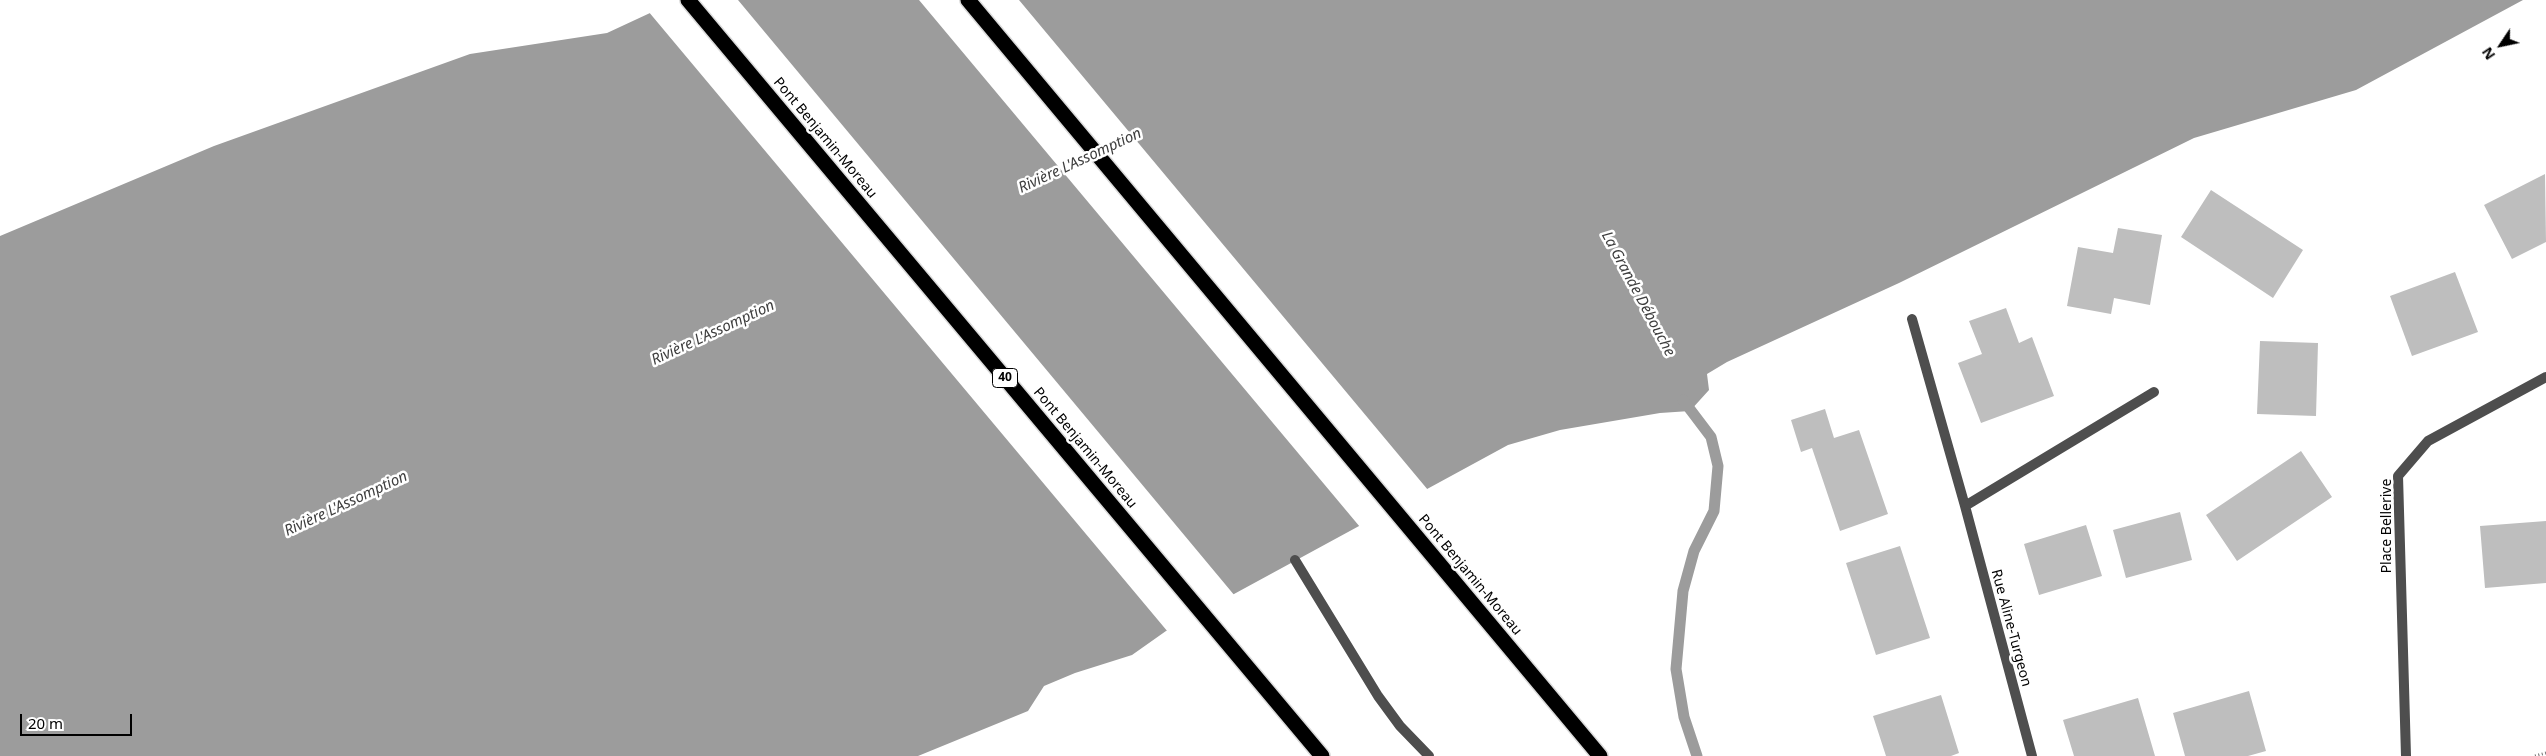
<!DOCTYPE html>
<html>
<head>
<meta charset="utf-8">
<style>
	body { margin:0 }
	#map { position:relative; width:2546px; height:756px; overflow:hidden; background:#fff; font-family:"Noto Sans",sans-serif }
	canvas { display:block }
	.north { position:absolute; left:2476px; top:20px; width:50px; height:50px; -webkit-text-stroke:4px #fff; paint-order:stroke; rotate:236deg; font-size:14px; font-weight:700; line-height:20px; text-align:center; color:#000 }
	.north::after { content:''; display:block; margin:auto; width:18px; height:22px; background:#000; clip-path:polygon(50% 0,100% 100%,50% 72%,0 100%) }
	.scale { position:absolute; left:20px; top:714px; width:112px; height:22px; box-sizing:border-box; border:2px solid #000; border-top:0; padding-left:6px; font-size:15px; line-height:18px; white-space:nowrap; color:#000; -webkit-text-stroke:4px #fff; paint-order:stroke }
</style>
</head>
<body>
<div id="map">
<canvas width="2546" height="756"></canvas>
<div class="north">N</div>
<div class="scale">20 m</div>
</div>
<script>
const g = document.querySelector('canvas').getContext('2d');
g.lineJoin = 'round';
function paint(path, color) { g.fillStyle = color; g.fill(path, 'evenodd'); }
const toPath = rows => new Path2D(rows.map(r => 'M' + r).join(''));
function strokePath(path, color, width, dash) { g.strokeStyle = color; g.lineWidth = width; g.lineCap = dash ? 'butt' : 'round'; g.setLineDash(dash || []); g.stroke(path); }
function label(font, color, halo, rows, align = 'center') {
  g.font = font + ' "Noto Sans",sans-serif'; g.lineWidth = 5; g.setLineDash([]); g.textBaseline = 'middle'; g.strokeStyle = halo; g.fillStyle = color; for (const [text, x, y, turn = 0] of rows) {
    g.save(); g.translate(x, y); g.rotate((+turn || 0) * Math.PI / 180); g.textAlign = isNaN(turn) ? turn : align; if (halo) g.strokeText(text, 0, 0); g.fillText(text, 0, 0); g.restore();
  }
}
paint(toPath([
	[678,0,2523,0,2356,90,2194,138,1899,283,1727,362,1707,374,1709,390,1690,411,1660,413,1560,430,1508,445,1166,631,1132,655,1075,673,1044,686,1028,711,918,756,0,756,0,236,214,146,470,54,607,33]
]), '#9c9c9c');
paint(toPath([
	[672,0,738,0,1235,596,1168,632,648,11],
	[919,0,1019,0,1428,490,1360,527]
]), '#fff');
strokePath(toPath([
	[1683,400,1711,437,1718,466,1714,511,1694,551,1683,591,1676,669,1684,717,1697,756]
]), '#9c9c9c', 11);
paint(toPath([
	[2545,174,2546,242,2512,259,2484,205],
	[2211,190,2303,250,2273,298,2181,237],
	[2118,228,2162,235,2150,305,2114,298,2111,314,2067,306,2078,247,2113,253],
	[2455,272,2478,332,2412,356,2390,296],
	[2006,308,2019,343,2032,337,2054,396,1981,423,1958,363,1982,354,1969,321],
	[2260,341,2318,343,2316,416,2257,414],
	[1825,409,1834,438,1859,430,1888,514,1840,531,1812,448,1801,452,1791,420],
	[2301,451,2332,497,2237,561,2206,515],
	[2180,512,2192,560,2126,578,2113,530],
	[2546,521,2546,583,2485,588,2480,526],
	[2086,525,2102,576,2039,595,2024,544],
	[1900,546,1930,638,1876,655,1846,563],
	[2249,691,2266,751,2248,756,2185,756,2173,713],
	[1941,695,1959,753,1951,756,1886,756,1873,716],
	[2138,698,2155,756,2074,756,2063,720]
]), '#bebebe');
const motorway = toPath([
	[688,0,1322,756],
	[968,0,1600,756]
]);
strokePath(motorway, '#dbdbdb', 18);
strokePath(toPath([
	[2535,756,2546,753]
]), '#707070', 3, [1, 2.5]);
strokePath(toPath([
	[1295,560,1378,696,1400,726,1429,756]
]), '#4e4e4e', 10);
strokePath(toPath([
	[1912,319,1965,506],
	[2032,756,1965,506,2154,392],
	[2406,756,2398,476,2428,441,2546,377]
]), '#4e4e4e', 10);
strokePath(motorway, '#000', 15);
for (const [x, y, w] of [
	[1005,378,25]
]) { const box = new Path2D(); box.roundRect(x - w / 2, y - 9.5, w, 19, 4); g.fillStyle = '#fff'; g.fill(box); strokePath(box, '#000', 1); }
label('bold 12px', '#000', null, [
	["40",1005,378]
]);
label('14px', '#000', '#fff', [
	["Pont Benjamin-Moreau",825,138,50],
	["Pont Benjamin-Moreau",1085,448,50],
	["Place Bellerive",2387,526,-90],
	["Pont Benjamin-Moreau",1470,575,50],
	["Rue Aline-Turgeon",2011,628,75]
]);
label('italic 15px', '#3d3d3d', '#fff', [
	["Rivière L'Assomption",1080,161,-25],
	["La Grande Débouche",1638,294,62],
	["Rivière L'Assomption",713,333,-25],
	["Rivière L'Assomption",346,504,-25]
]);
</script>
</body>
</html>
